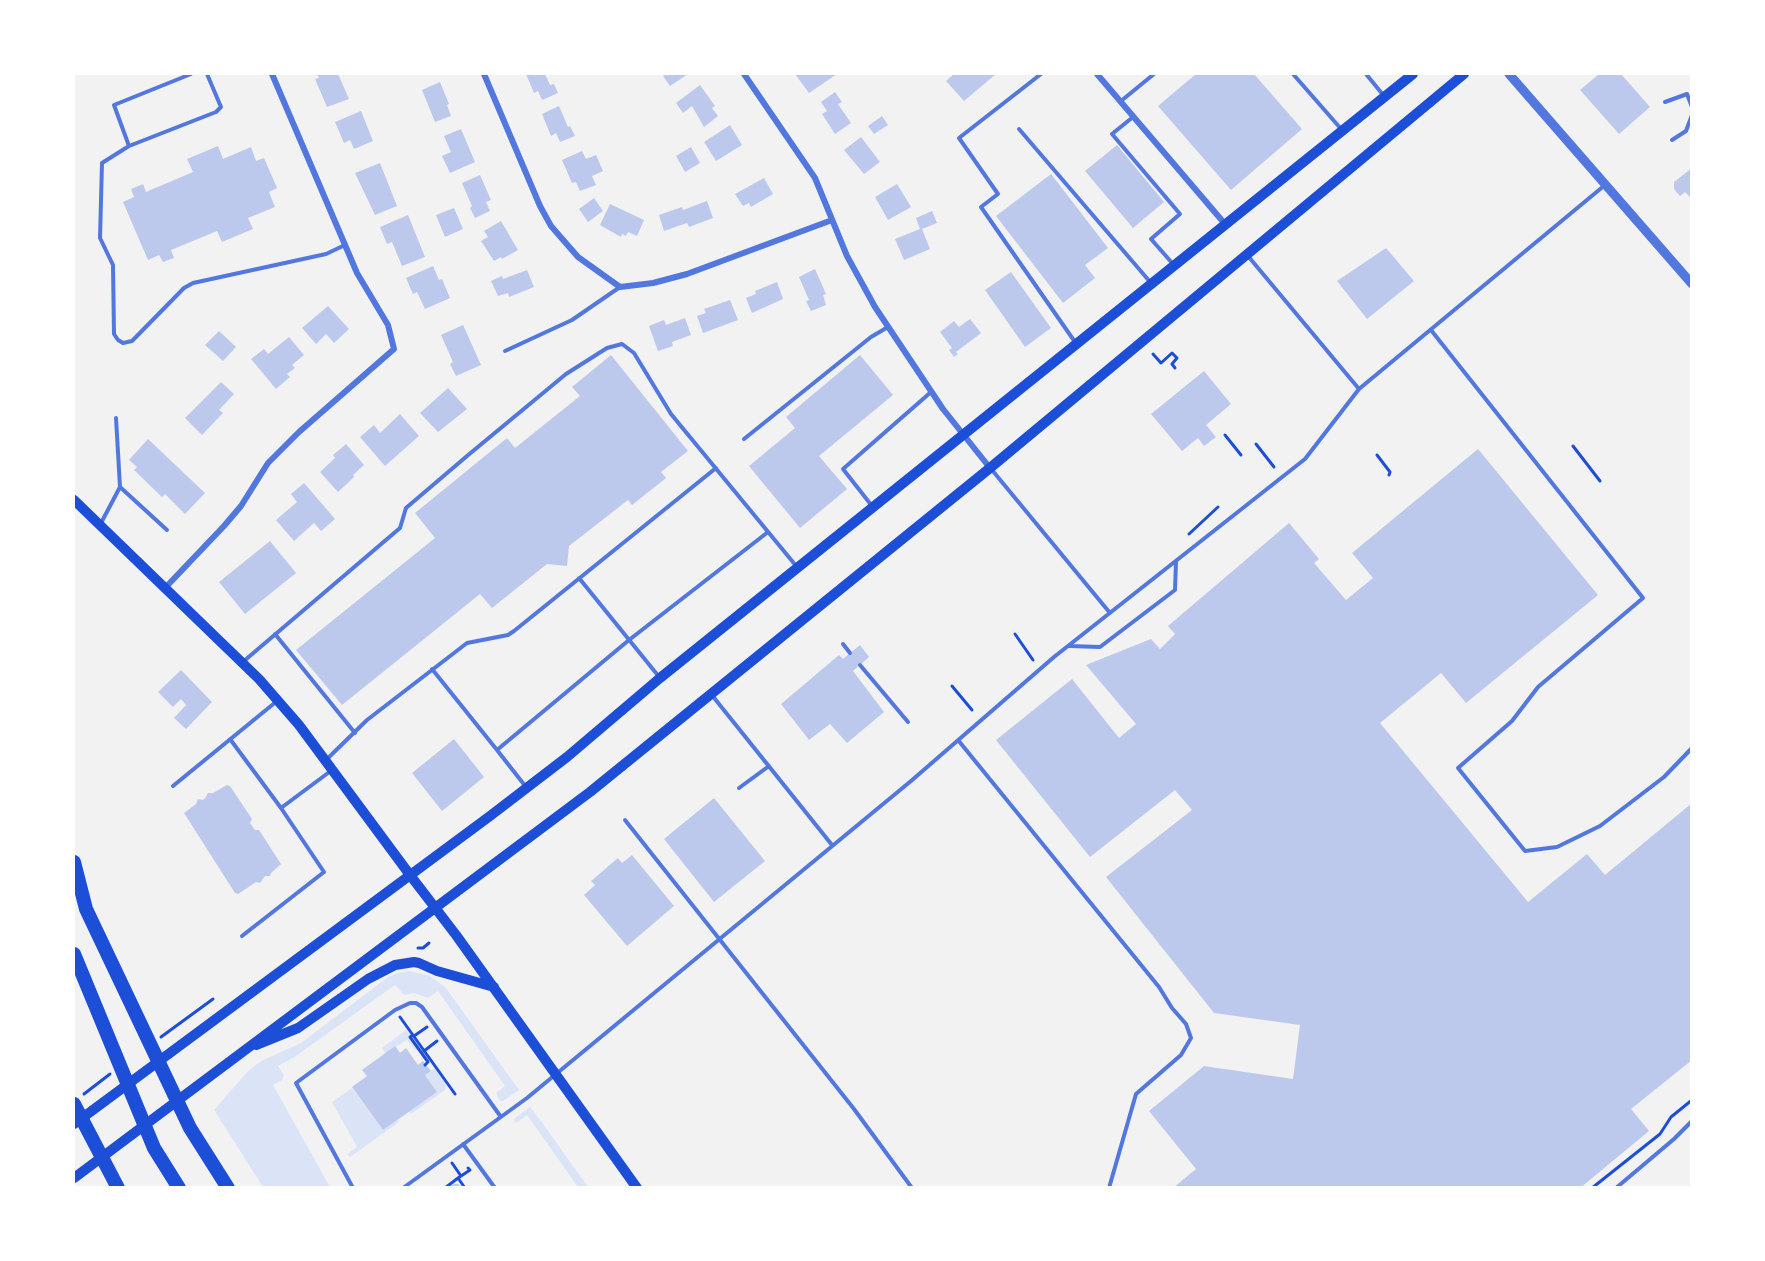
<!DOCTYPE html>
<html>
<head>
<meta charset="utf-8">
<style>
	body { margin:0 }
	#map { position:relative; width:1765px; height:1261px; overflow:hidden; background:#f2f2f2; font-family:"Alegreya Sans",sans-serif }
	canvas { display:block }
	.frame { position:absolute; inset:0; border:75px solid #fff; pointer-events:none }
</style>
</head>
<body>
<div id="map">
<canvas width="1765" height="1261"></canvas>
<div class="frame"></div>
</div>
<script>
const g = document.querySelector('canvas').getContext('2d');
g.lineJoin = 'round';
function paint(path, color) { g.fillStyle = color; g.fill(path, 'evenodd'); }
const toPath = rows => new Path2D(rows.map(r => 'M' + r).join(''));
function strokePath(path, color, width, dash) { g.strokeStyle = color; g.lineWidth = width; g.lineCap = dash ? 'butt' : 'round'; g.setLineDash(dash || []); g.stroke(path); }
paint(toPath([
	[409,971,430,976,446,988,519,1090,503,1101,500,1101,496,1093,505,1086,438,991,428,998,414,993,404,995,395,985,293,1058,278,1066,284,1075,282,1080,273,1085,330,1187,263,1187,214,1110,248,1071,261,1061,301,1043,388,977,398,973],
	[406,1030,410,1035,408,1038,417,1050,416,1051,407,1040,385,1053,382,1048],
	[435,1068,446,1084,445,1090,411,1114,409,1111,437,1092,425,1075],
	[352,1088,383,1130,397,1120,399,1122,350,1157,347,1154,357,1147,332,1102],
	[530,1107,541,1121,588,1187,578,1187,527,1115,516,1123,514,1121,515,1118]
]), '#dbe4f7');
paint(toPath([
	[317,74,338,74,349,99,327,107,315,79,319,78],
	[526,74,545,74,550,85,554,84,558,93,542,100,538,91,534,93],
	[667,74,688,74,670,86,663,76],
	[795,74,837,74,809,93],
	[954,74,996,74,964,101,946,81],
	[1196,74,1254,74,1302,129,1231,190,1158,106],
	[1599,74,1621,74,1650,107,1619,134,1580,90],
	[440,82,449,104,447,105,451,116,435,122,422,90],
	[700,85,715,106,712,108,718,116,704,127,692,106,683,113,676,103],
	[835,92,842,102,838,104,851,123,835,134,822,114,827,111,821,102],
	[559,106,568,127,570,126,575,136,560,142,556,133,551,136,542,114],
	[361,111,373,141,354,149,350,140,344,143,335,122],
	[882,116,888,125,874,134,868,126],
	[730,125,742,145,716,161,704,142],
	[461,129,475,162,450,173,442,156,451,152,444,136],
	[861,137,880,162,864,174,844,150],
	[1117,145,1164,202,1133,228,1085,171],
	[218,146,223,159,251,147,256,161,264,158,277,188,269,192,275,207,248,218,253,229,222,242,217,231,171,250,174,258,163,262,159,255,148,260,123,202,134,197,131,189,143,184,146,192,193,172,187,159],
	[691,147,700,163,685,172,676,156],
	[582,151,586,159,596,155,603,171,592,176,596,185,580,191,576,182,572,183,562,160],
	[380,163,397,206,375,215,355,173],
	[1692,168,1692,199,1685,192,1680,196,1674,189,1674,182],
	[1051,174,1108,248,1085,265,1095,278,1063,303,996,216],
	[480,175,491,200,486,202,490,211,475,218,470,208,472,206,462,183],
	[764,178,773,194,751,207,749,203,743,206,735,194],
	[897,184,911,207,888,220,875,197],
	[594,198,603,211,588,222,579,209],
	[707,201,713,218,689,227,687,223,664,231,659,215,682,207,683,210],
	[610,204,644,220,637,236,628,232,626,236,622,234,621,237,600,225],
	[454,208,463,229,445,237,436,215],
	[932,211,937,223,922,229,930,249,904,260,895,239,920,229,916,218],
	[408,215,425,257,402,266,392,242,387,244,380,227],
	[501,221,518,250,502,259,501,257,494,261,481,241,488,237,484,231],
	[1386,248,1414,281,1367,319,1337,281],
	[433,266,439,280,442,279,450,298,425,309,417,292,413,294,406,278],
	[815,269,826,294,823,295,826,305,811,311,806,301,809,300,799,277],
	[527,270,534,287,509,297,508,293,498,296,491,281,502,276,503,279],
	[1011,272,1051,328,1025,347,985,290],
	[777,282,783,299,752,313,746,298,756,294,755,291],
	[730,300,738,320,703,333,697,316,706,313,704,309],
	[328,306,349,329,334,343,326,334,316,344,302,328],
	[685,318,691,335,672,342,673,346,658,351,649,326,664,320,666,325],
	[970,319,981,333,956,352,958,354,954,357,949,350,952,348,940,332,954,321,959,327],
	[463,325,481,365,456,376,450,364,453,362,441,335],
	[219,331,236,347,223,361,205,345],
	[289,337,304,355,292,365,295,368,287,374,290,377,276,389,251,359,264,349,268,354],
	[611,355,688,451,661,472,666,478,632,505,628,500,569,546,567,566,547,564,492,608,480,594,342,705,296,650,435,538,415,513,507,438,515,448,580,396,572,387],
	[860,355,893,395,819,456,847,489,800,528,749,466,795,428,786,417],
	[1204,371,1231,404,1206,425,1216,437,1204,446,1198,438,1182,451,1151,414],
	[221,382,234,394,219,410,223,413,202,435,185,418],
	[448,388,467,409,438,432,420,413],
	[400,414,419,436,385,466,360,437,374,425,380,433],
	[148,439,205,493,185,514,165,494,162,497,134,470,137,467,129,460],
	[346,444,364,465,353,475,354,477,338,492,320,472,335,458,333,455],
	[1478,449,1598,595,1466,703,1441,673,1380,723,1528,902,1587,854,1605,875,1692,803,1692,1060,1631,1109,1649,1131,1580,1188,1173,1188,1196,1169,1149,1111,1204,1066,1293,1079,1300,1025,1214,1013,1106,877,1192,810,1175,790,1090,857,996,740,1072,679,1119,738,1136,724,1086,665,1151,639,1160,649,1175,634,1168,626,1289,523,1319,559,1314,563,1346,600,1373,578,1352,553],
	[304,483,335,519,321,531,314,523,294,541,276,520,297,502,291,494],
	[270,541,296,573,245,614,219,582],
	[860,645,869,657,853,671,884,712,847,743,830,724,809,740,781,704,839,655,843,659],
	[181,670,212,702,186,729,174,718,186,705,181,699,173,707,158,692],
	[454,739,484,777,442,811,412,773],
	[227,785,230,786,252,819,250,823,255,830,259,830,281,864,271,873,270,876,265,876,260,883,256,882,238,894,235,893,184,813,196,804,198,799,203,800,206,797,208,793,213,793],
	[714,798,765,861,714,902,664,839],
	[632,855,674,906,627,946,584,895,595,885,591,881,618,858,622,863],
	[395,1046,400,1053,406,1048,418,1065,423,1061,431,1071,425,1075,437,1092,383,1130,352,1087,367,1076,362,1070],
	[454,1184,458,1184,463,1188,448,1188]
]), '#bdc9ec');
strokePath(toPath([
	[1153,354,1161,363,1172,353,1177,358,1172,364,1175,368],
	[1225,435,1241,455],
	[1256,444,1274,467],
	[1573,446,1600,481],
	[1377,455,1390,472,1389,475],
	[1189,534,1218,507],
	[1015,634,1033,660],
	[952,686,972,710],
	[418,948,423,948,429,943],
	[400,1017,455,1094],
	[413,1035,410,1037,428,1062,425,1065],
	[414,1036,427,1027],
	[161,1037,213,999],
	[424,1051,437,1041],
	[84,1094,110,1074],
	[452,1163,461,1176],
	[445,1188,458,1178],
	[465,1188,458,1178,470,1170,468,1168],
	[1592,1188,1660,1134,1671,1117,1692,1100]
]), '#1d4ed8', 3);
strokePath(toPath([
	[191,74,114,105,129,146,102,163,100,238,113,265,114,334,118,340,123,343,132,341,184,288,193,283,326,254,345,245],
	[1041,74,959,138,998,194,981,207,1075,342],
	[1293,74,1342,130],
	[1366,74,1384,96],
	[1121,101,1154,74],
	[1665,102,1687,94,1692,107],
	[1133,117,1112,134,1180,214,1151,239,1173,264],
	[1019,129,1151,283],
	[1672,140,1686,131,1692,115],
	[129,146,216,112,221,107,207,74],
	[1248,256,1359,389],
	[1431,330,1643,598,1538,687,1512,721,1458,768,1525,851,1557,847,1600,826,1664,777,1692,748],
	[505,351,572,320,620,287],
	[744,439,871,337,888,327],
	[992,470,1110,613],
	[120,487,167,530],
	[872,506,843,469,931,392],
	[100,525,120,487,116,418],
	[579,578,660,678],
	[275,634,355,733],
	[843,644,850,653],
	[1069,646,1100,647,1175,590,1176,562],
	[244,661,400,528,406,508,467,456,566,374,607,348,622,344,634,353,671,414,797,567],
	[860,665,908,722],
	[432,669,497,750,629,640,768,532],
	[711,694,832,845],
	[230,739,281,808,332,770],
	[958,740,1159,987,1172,1008,1186,1024,1191,1038,1181,1055,1136,1094,1109,1188],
	[497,750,526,787],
	[326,760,367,720,467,643,508,635,514,631,716,468],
	[173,786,277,701],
	[739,788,769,766],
	[625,820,854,1109,912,1188],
	[242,936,324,872,281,808],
	[463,1144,495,1188],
	[353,1188,296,1083,395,1010,410,1003,416,1003,422,1007,501,1117],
	[403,1188,527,1098,911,781,1054,657,1305,459,1359,389,1605,185],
	[1616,1188,1674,1139,1692,1121]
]), '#5277de', 4);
strokePath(toPath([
	[484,74,540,206,551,226,578,257,620,287,653,283,687,274,832,220],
	[744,74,815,178,847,256,875,307,943,409,990,468],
	[1097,74,1225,224],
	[165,588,224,526,241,506,268,463,299,432,394,349,388,325,357,273,272,74]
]), '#5277de', 6);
strokePath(toPath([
	[1509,74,1692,284]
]), '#5277de', 9);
strokePath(toPath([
	[74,500,259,679,299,725,410,875]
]), '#1d4ed8', 10);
strokePath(toPath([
	[410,875,456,935,637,1188],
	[256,1045,298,1028,368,979,395,965,414,962,419,963,437,971,494,987],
	[74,1124,490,816,567,757,660,678,1413,74],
	[74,1178,590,792,990,468,1464,74]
]), '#1d4ed8', 10);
strokePath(toPath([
	[74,862,86,909,190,1128,228,1188],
	[74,954,154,1148,179,1188],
	[74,1104,118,1188]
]), '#1d4ed8', 14);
</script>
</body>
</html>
